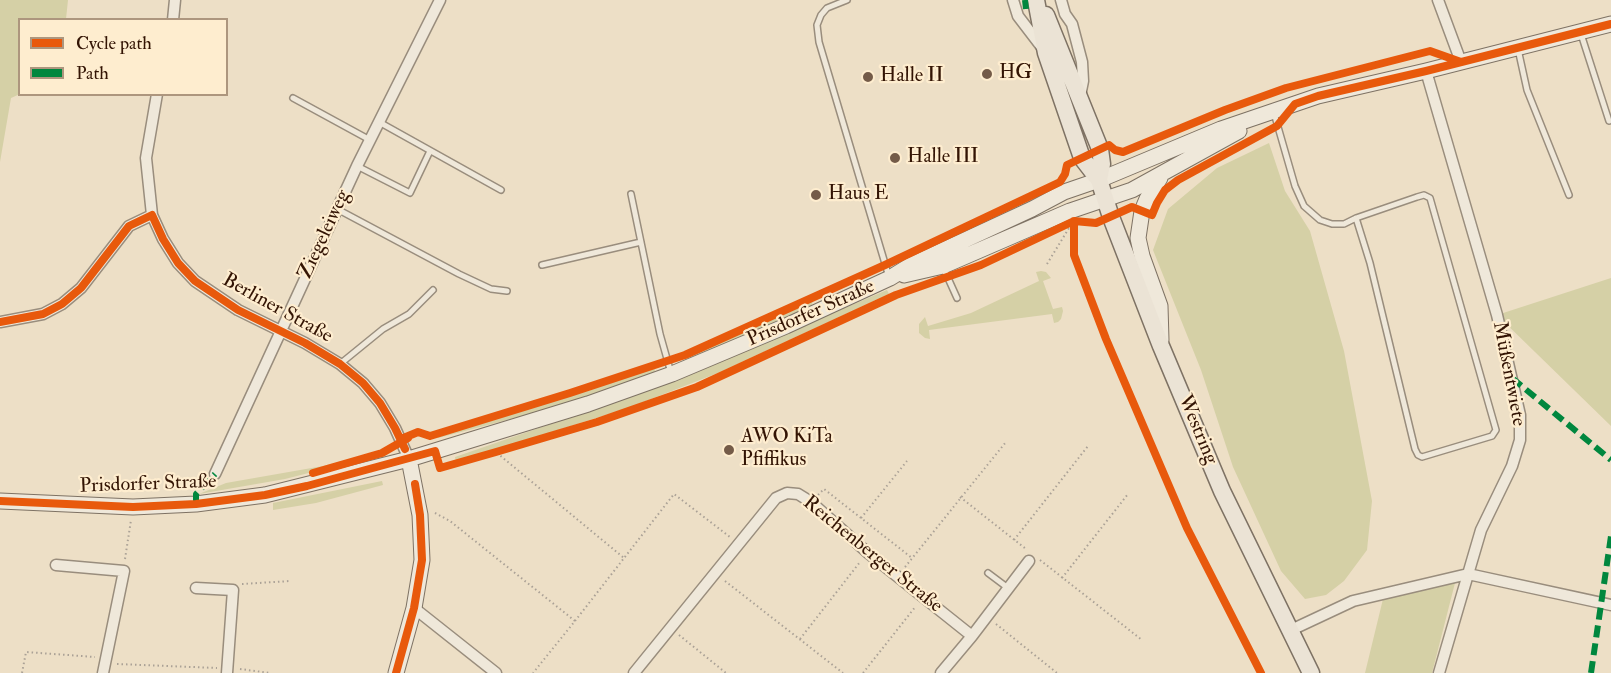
<!DOCTYPE html>
<html>
<head>
<meta charset="utf-8">
<style>
	body { margin:0 }
	#map { position:relative; width:1611px; height:673px; overflow:hidden; background:#eddfc6; font-family:"IM FELL Double Pica",serif }
	canvas { display:block }
	.legend { position:absolute; left:18px; top:18px; width:210px; height:78px; box-sizing:border-box; background:#feedcf; border:2px solid #ad967e; margin:0; padding:8px 10px; list-style:none; font-size:18px; color:#331404 }
	.legend li { display:flex; align-items:center; gap:12px; height:30px }
	.legend b { width:30px; border:2px solid #ad967e }
</style>
</head>
<body>
<div id="map">
<canvas width="1611" height="673"></canvas>
<ul class="legend">
<li><b style="height:8px;background:#e8590c"></b>Cycle path</li>
<li><b style="height:8px;background:#00873e"></b>Path</li>
</ul>
</div>
<script>
const g = document.querySelector('canvas').getContext('2d');
g.lineJoin = 'round';
function paint(path, color) { g.fillStyle = color; g.fill(path, 'evenodd'); }
const toPath = rows => new Path2D(rows.map(r => 'M' + r).join(''));
function strokePath(path, color, width, dash) { g.strokeStyle = color; g.lineWidth = width; g.lineCap = dash ? 'butt' : 'round'; g.setLineDash(dash || []); g.stroke(path); }
function label(font, color, halo, rows, align = 'center') {
  g.font = font + ' "IM FELL Double Pica",serif'; g.lineWidth = 4.5; g.setLineDash([]); g.textBaseline = 'middle'; g.strokeStyle = halo; g.fillStyle = color; for (const [text, x, y, turn = 0] of rows) {
    g.save(); g.translate(x, y); g.rotate((+turn || 0) * Math.PI / 180); g.textAlign = isNaN(turn) ? turn : align; if (halo) g.strokeText(text, 0, 0); g.fillText(text, 0, 0); g.restore();
  }
}
paint(toPath([
	[0,0,68,0,66,19,20,20,20,94,11,98,0,162],
	[1269,143,1285,191,1310,231,1344,351,1372,501,1367,550,1344,581,1326,595,1305,599,1281,571,1233,467,1201,370,1153,250,1168,209,1217,168],
	[1041,271,1046,272,1051,278,1043,281,1053,309,1062,307,1063,311,1061,319,1058,322,1054,323,1052,314,929,330,930,339,925,338,919,333,919,324,925,317,928,326,971,313,1039,281,1036,272],
	[1611,278,1611,426,1497,315],
	[887,290,889,294,718,373,628,408,456,462,455,457,675,381,846,305,847,307],
	[813,300,811,308,693,359,687,356],
	[654,367,655,371,651,375,580,401,438,438,437,435,577,394],
	[373,453,373,455,340,465,285,479,199,494,226,483,323,466],
	[382,481,383,485,316,503,273,510,273,503],
	[1455,583,1432,673,1365,673,1383,599]
]), '#d5d0a6');
const lane = toPath([
	[847,0,827,8,821,15,817,25,819,42,889,277],
	[1581,34,1609,121],
	[1518,49,1527,90,1569,195],
	[293,98,370,140],
	[1274,113,1295,186,1304,206,1320,220,1332,224,1344,224,1356,218,1417,197,1424,195,1430,198,1496,430,1492,436,1422,457,1418,455,1415,449,1370,263,1356,218],
	[379,122,501,190],
	[357,166,410,193,430,151],
	[631,194,660,334,671,373],
	[337,209,459,274,491,289,507,291],
	[542,265,641,242],
	[943,267,957,298],
	[340,364,383,329,409,314,433,290],
	[988,573,1008,588]
]);
const street = toPath([
	[1013,0,1018,16,1044,50],
	[1061,0,1065,14,1072,24,1082,62,1083,81,1080,96],
	[1438,0,1461,62],
	[173,20,175,0],
	[1426,71,1497,315,1520,415,1520,440,1512,466,1481,530,1439,673],
	[157,94,146,158,152,215,163,239,178,263,195,281,238,310,305,343,340,364,363,383,380,403,395,428,409,459],
	[0,322,43,314,62,304,81,288,129,226,152,215],
	[215,474,357,166,440,0],
	[56,565,124,571,103,673],
	[196,588,233,590,227,673],
	[414,608,496,673],
	[1289,631,1353,601,1468,574,1611,605],
	[634,673,776,498,787,493,798,494,811,502,868,553,972,636,1029,561],
	[941,673,972,636]
]);
const secondary = toPath([
	[1160,178,1147,199,1142,211,1138,238,1142,256,1160,306,1161,340],
	[904,275,943,266,1070,211,1132,190,1239,131],
	[0,501,133,507,196,504,265,495,409,459,588,404,672,374,786,326,890,278,911,265,1032,209,1064,192,1099,180,1221,129,1318,96,1426,71,1611,24],
	[396,673,414,608,422,560,420,515,409,459]
]);
const primary = toPath([
	[1036,0,1046,53,1082,158,1099,180,1111,217,1161,346,1222,491,1311,673],
	[1046,15,1100,149,1102,164,1099,180]
]);
strokePath(lane, '#998d7d', 8);
strokePath(street, '#998d7d', 13);
strokePath(secondary, '#7e7264', 17);
strokePath(primary, '#7e7264', 19);
strokePath(toPath([
	[1047,264,1069,228],
	[430,436,528,406],
	[497,453,624,558],
	[440,468,597,422,697,387,896,295],
	[818,495,824,489,912,558],
	[960,497,1026,549],
	[435,513,450,521,575,621,533,673],
	[861,518,907,461],
	[1014,540,1088,446],
	[125,559,131,520],
	[1040,560,1142,640],
	[905,567,1006,442],
	[1062,578,1128,494],
	[725,581,843,673],
	[242,584,290,581],
	[575,621,674,494,730,537],
	[996,624,1057,673],
	[679,635,726,673],
	[800,639,860,562],
	[117,664,217,668],
	[240,669,270,673],
	[22,673,26,652,95,657],
	[863,673,916,606]
]), '#aaa196', 2, [1.5, 3]);
strokePath(lane, '#efe8da', 5);
strokePath(street, '#efe8da', 10);
strokePath(secondary, '#efe8da', 15);
strokePath(primary, '#ebe3d5', 16);
strokePath(toPath([
	[1025,0,1026,9],
	[1512,378,1611,460],
	[196,504,196,494,215,474],
	[1591,673,1611,536]
]), '#00873e', 6, [12, 6]);
strokePath(toPath([
	[1074,221,1074,255,1106,339,1187,528,1261,673],
	[0,322,43,314,62,304,81,288,129,226,152,215,163,239,178,263,195,281,238,310,305,343,340,364,363,383,380,403,395,428,405,449],
	[401,439,418,432,430,436,570,393,685,355,885,265,1060,182,1065,174,1067,165,1109,145,1115,150,1123,152,1225,110,1286,88,1430,51,1461,62],
	[313,473,382,453,408,438],
	[0,501,133,507,196,504,265,495,307,486,435,451,440,468,496,452,597,422,697,387,896,295,981,265,1074,221,1096,223,1132,207,1152,215,1157,203,1165,190,1178,180,1277,126,1295,104,1318,96,1426,71,1611,24],
	[396,673,414,608,422,560,420,515,415,484]
]), '#e8590c', 8);
for (const [x, y, r, color] of [
	[987,74,6,"#745b48"],
	[868,77,6,"#745b48"],
	[895,158,6,"#745b48"],
	[816,195,6,"#745b48"],
	[729,450,6,"#745b48"]
]) { const dot = new Path2D(); dot.arc(x, y, r, 0, 2 * Math.PI); g.fillStyle = color; g.fill(dot); strokePath(dot, '#feedcf', 2); }
label('20px', '#331404', '#feedcf', [
	["HG",999,74],
	["Halle II",880,77],
	["Halle III",907,158],
	["Haus E",828,195],
	["AWO KiTa",741,438],
	["Pfiffikus",741,461]
], 'left');
label('20px', '#331404', '#feedcf', [
	["Ziegeleiweg",325,235,-65],
	["Berliner Straße",277,309,29],
	["Prisdorfer Straße",811,314,-24],
	["Müßentwiete",1508,374,79],
	["Westring",1197,430,67],
	["Prisdorfer Straße",148,485,-2],
	["Reichenberger Straße",872,555,39]
]);
</script>
</body>
</html>
